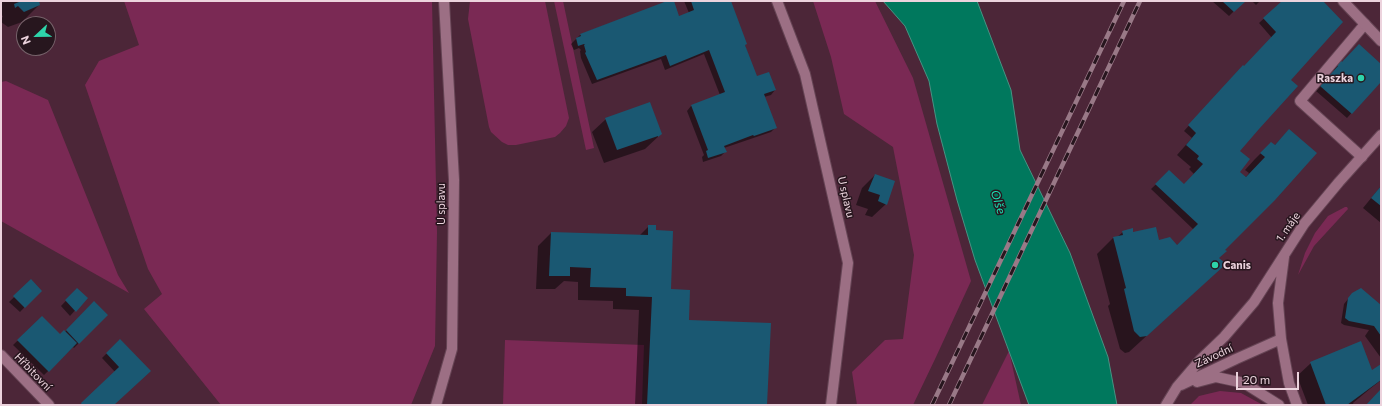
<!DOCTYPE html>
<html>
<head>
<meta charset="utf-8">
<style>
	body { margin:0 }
	#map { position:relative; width:1382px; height:406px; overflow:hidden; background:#4c2638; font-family:Commissioner,sans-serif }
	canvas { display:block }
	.frame { position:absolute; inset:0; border:2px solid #ecd3dd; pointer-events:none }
	.north { position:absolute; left:16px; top:16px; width:40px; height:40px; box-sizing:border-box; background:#27161e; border:1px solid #76626a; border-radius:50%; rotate:248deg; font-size:11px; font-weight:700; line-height:16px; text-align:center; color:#ecd3dd }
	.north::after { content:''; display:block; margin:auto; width:14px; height:18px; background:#2ed4aa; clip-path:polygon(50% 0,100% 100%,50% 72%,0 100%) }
	.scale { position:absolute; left:1236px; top:372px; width:63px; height:18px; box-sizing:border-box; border:2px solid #ecd3dd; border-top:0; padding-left:5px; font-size:12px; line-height:14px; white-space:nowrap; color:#ecd3dd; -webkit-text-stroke:3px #27161e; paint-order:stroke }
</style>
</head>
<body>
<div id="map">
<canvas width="1382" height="406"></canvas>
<div class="frame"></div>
<div class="north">N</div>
<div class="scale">20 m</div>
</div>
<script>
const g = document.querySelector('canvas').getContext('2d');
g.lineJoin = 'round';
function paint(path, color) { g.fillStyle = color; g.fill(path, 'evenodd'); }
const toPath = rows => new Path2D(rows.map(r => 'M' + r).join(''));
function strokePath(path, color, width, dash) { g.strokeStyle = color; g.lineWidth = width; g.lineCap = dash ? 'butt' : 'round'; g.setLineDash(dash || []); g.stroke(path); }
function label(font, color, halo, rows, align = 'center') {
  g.font = font + ' Commissioner,sans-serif'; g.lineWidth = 3; g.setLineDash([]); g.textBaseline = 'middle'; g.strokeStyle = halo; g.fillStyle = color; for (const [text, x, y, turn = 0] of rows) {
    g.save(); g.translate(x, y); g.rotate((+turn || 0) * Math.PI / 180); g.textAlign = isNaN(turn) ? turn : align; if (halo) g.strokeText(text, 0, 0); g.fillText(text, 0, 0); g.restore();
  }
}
paint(toPath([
	[124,1,432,1,437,232,435,346,411,405,221,405,144,309,162,294,148,269,85,85,99,61,139,45],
	[470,1,545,1,569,118,566,126,560,133,555,137,516,145,508,145,502,142,491,132,489,127,468,19],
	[554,1,563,1,594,148,586,150],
	[813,1,875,1,913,78,971,281,936,357,913,405,857,405,852,372,885,340,903,339,914,255,893,147,844,114,831,57],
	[6,81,48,100,118,275,129,293,1,221,1,82],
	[1345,207,1347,207,1348,209,1314,246,1298,275,1305,253,1315,233,1328,216],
	[505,340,644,345,642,405,503,405],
	[1009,351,1021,405,982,405],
	[1220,391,1241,393,1263,405,1190,405,1199,396]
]), '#7a2954');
const water = toPath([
	[883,1,977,1,1011,90,1020,150,1070,253,1108,357,1117,405,1029,405,975,260,957,200,937,124,929,81,905,26,883,1]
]);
paint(water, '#00785d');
strokePath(water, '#479383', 1);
paint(toPath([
	[1,1,39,1,39,5,22,22,8,27,1,22,1,18,3,17,1,13],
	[670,1,672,1,679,17,689,13,684,1,730,1,756,78,775,90,771,95,764,97,775,128,771,132,724,148,726,151,721,156,703,162,702,157,704,155,687,111,691,106,720,95,704,54,665,70,661,59,592,84,581,58,580,51,581,50,579,48,574,50,571,44,581,34],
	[1212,1,1244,1,1229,16],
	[1252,1,1260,1,1256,5],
	[1283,1,1321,1,1289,80,1239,151,1239,172,1246,177,1249,173,1245,170,1255,159,1271,143,1274,146,1289,130,1218,258,1225,264,1129,352,1125,353,1120,349,1108,306,1110,304,1097,254,1113,238,1117,237,1123,232,1176,246,1194,230,1151,189,1169,172,1184,186,1194,174,1189,169,1191,167,1177,155,1192,138,1184,131,1238,71,1244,68,1272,38,1259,23],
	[1340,61,1342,63,1381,65,1381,80,1347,118,1316,91,1334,71,1332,69],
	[606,119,661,134,645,149,604,163,592,132],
	[875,175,886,204,872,217,865,215,868,209,856,205,862,188],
	[1381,186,1381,223,1363,208],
	[649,226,670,290,688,321,766,405,635,405,639,310,613,309,613,301,578,300,578,282,564,281,555,289,536,289,538,246,551,233,639,236],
	[31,281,40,291,20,312,9,302],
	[77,289,86,298,70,316,61,306],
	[1352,294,1381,306,1381,358,1365,336,1369,330,1344,325,1341,323,1344,304],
	[94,302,107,315,74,348,73,347,44,375,13,345,42,317,60,335,65,332],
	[120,340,149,371,113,405,81,405,115,372,102,358],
	[1311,363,1371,372,1381,365,1381,383,1380,381,1371,388,1353,403,1354,405,1308,405,1297,376]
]), '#0007');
paint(toPath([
	[19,1,39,1,40,5,24,12,18,6,15,8,14,4,19,2],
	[667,1,674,1,679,16,694,10,691,1,731,1,747,44,745,45,757,76,769,72,776,90,764,94,777,128,754,136,753,135,724,146,727,152,708,158,706,151,708,150,691,105,725,92,709,50,670,66,666,55,597,80,585,53,586,52,584,45,585,45,584,44,578,46,576,38,581,36,580,34],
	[1222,1,1246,1,1234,12],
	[1282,1,1323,1,1343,22,1291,80,1298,86,1259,129,1240,151,1250,159,1240,172,1246,177,1265,157,1260,153,1271,142,1275,145,1289,129,1317,153,1275,200,1225,250,1227,251,1219,258,1226,264,1147,336,1140,337,1134,331,1124,289,1126,288,1113,237,1123,235,1122,231,1133,228,1133,232,1156,227,1159,240,1170,237,1177,245,1198,224,1155,184,1169,170,1184,184,1203,164,1197,159,1199,156,1186,145,1196,133,1188,125,1243,65,1244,66,1276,32,1263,18],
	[1359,44,1381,64,1381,82,1352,114,1320,86,1338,66,1336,64,1340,59,1342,62],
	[650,102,662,134,658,137,658,136,617,150,605,118],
	[875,174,895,181,887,205,878,201,880,195,868,191],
	[1381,186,1381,206,1371,198],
	[648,225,656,225,656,230,673,231,671,289,690,290,689,320,771,323,767,405,647,405,652,297,626,296,626,288,590,287,591,268,570,267,570,276,549,276,551,232,648,235],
	[31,279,42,291,25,308,13,296],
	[77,288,88,298,76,312,65,300],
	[1361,288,1381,305,1381,336,1374,326,1349,321,1345,318,1348,298,1352,293],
	[94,301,108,315,79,344,66,330],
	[42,316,60,334,64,330,77,343,49,372,17,340],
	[120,339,151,371,114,405,82,405,81,403,119,367,106,353],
	[1361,341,1372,370,1381,364,1381,380,1347,405,1326,405,1310,362],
	[1380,390,1381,405,1366,405]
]), '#1a5872');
const lane = toPath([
	[1362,157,1300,101,1365,24]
]);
const street = toPath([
	[777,1,805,74,848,263,831,405],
	[1343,1,1381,41],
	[436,405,452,349,454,180,444,1]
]);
const secondary = toPath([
	[1284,257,1278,303,1281,339,1289,383,1297,405],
	[1,355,49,405],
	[1197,382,1216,377,1244,383,1279,405],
	[1181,385,1236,359,1281,339],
	[1166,405,1177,387,1201,359,1224,337,1254,302,1304,224,1339,182,1381,135]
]);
strokePath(lane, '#654454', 12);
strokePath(street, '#654454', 12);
strokePath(secondary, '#654454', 12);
strokePath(lane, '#9c6f84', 10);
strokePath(street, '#9c6f84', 10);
strokePath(secondary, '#9c6f84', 10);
const rail = toPath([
	[932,405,1124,1],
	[949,405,1140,1]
]);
strokePath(rail, '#997987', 4.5);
strokePath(rail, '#27161e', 3, [9]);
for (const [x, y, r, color] of [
	[1361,78,4,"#2ed4aa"],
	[1215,265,4,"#2ed4aa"]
]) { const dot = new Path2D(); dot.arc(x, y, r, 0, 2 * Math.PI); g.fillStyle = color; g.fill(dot); strokePath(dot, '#27161e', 1.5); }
label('bold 11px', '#ecd3dd', '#27161e', [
	["Raszka",1353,78],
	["Canis",1223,265,"left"]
], 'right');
label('11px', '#ecd3dd', '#27161e', [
	["U splavu",846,197,77],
	["U splavu",441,204,-90],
	["1. máje",1288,227,-55],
	["Závodní",1214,356,-25],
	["Hřbitovní",33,372,46]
]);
label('italic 12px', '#1be0b2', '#27161e', [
	["Olše",998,202,72]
]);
</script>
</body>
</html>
